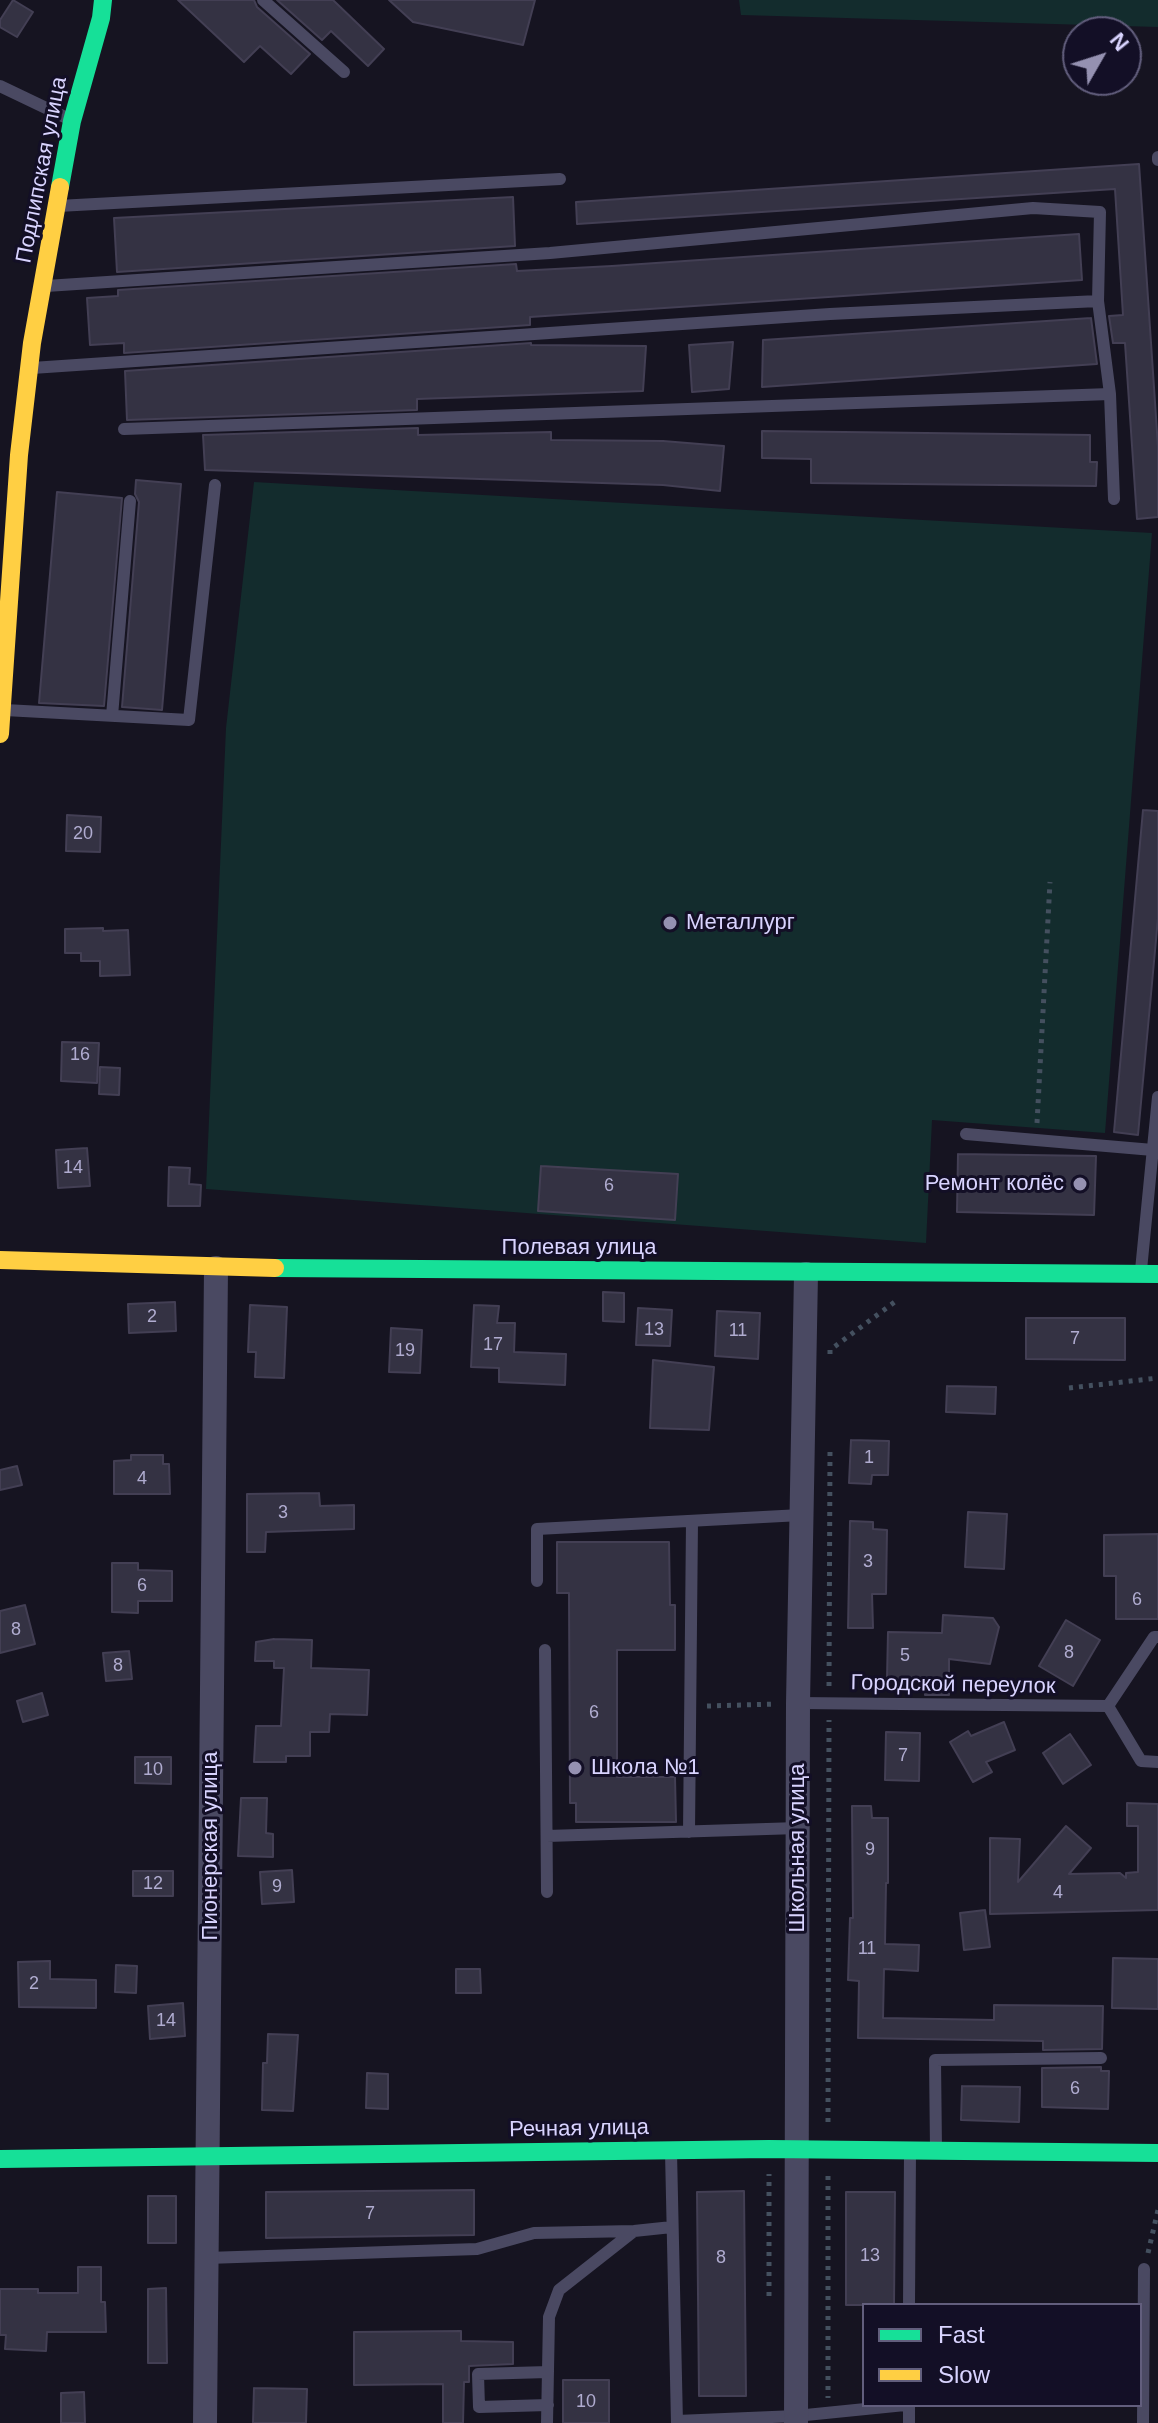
<!DOCTYPE html>
<html>
<head>
<meta charset="utf-8">
<style>
	body { margin:0 }
	#map { position:relative; width:1158px; height:2423px; overflow:hidden; background:#161421; font-family:Helvetica,sans-serif }
	canvas { display:block }
	.legend { position:absolute; left:862px; top:2303px; width:280px; height:104px; box-sizing:border-box; background:#130f26; border:2px solid #625e7d; margin:0; padding:10px 14px; list-style:none; font-size:24px; color:#d9d4ff }
	.legend li { display:flex; align-items:center; gap:16px; height:40px }
	.legend b { width:40px; border:2px solid #625e7d }
	.north { position:absolute; left:1062px; top:16px; width:80px; height:80px; box-sizing:border-box; background:#130f26; border:2px solid #625e7d; border-radius:50%; rotate:51deg; font-size:22px; font-weight:700; line-height:32px; text-align:center; color:#d9d4ff }
	.north::after { content:''; display:block; margin:auto; width:28px; height:36px; background:#9591b1; clip-path:polygon(50% 0,100% 100%,50% 72%,0 100%) }
</style>
</head>
<body>
<div id="map">
<canvas width="1158" height="2423"></canvas>
<ul class="legend">
<li><b style="height:10px;background:#16e098"></b>Fast</li>
<li><b style="height:10px;background:#ffcf43"></b>Slow</li>
</ul>
<div class="north">N</div>
</div>
<script>
const g = document.querySelector('canvas').getContext('2d');
g.lineJoin = 'round';
function paint(path, color) { g.fillStyle = color; g.fill(path, 'evenodd'); }
const toPath = rows => new Path2D(rows.map(r => 'M' + r).join(''));
function strokePath(path, color, width, dash) { g.strokeStyle = color; g.lineWidth = width; g.lineCap = dash ? 'butt' : 'round'; g.setLineDash(dash || []); g.stroke(path); }
function label(font, color, halo, rows, align = 'center') {
  g.font = font + ' Helvetica,sans-serif'; g.lineWidth = 6; g.setLineDash([]); g.textBaseline = 'middle'; g.strokeStyle = halo; g.fillStyle = color; for (const [text, x, y, turn = 0] of rows) {
    g.save(); g.translate(x, y); g.rotate((+turn || 0) * Math.PI / 180); g.textAlign = isNaN(turn) ? turn : align; if (halo) g.strokeText(text, 0, 0); g.fillText(text, 0, 0); g.restore();
  }
}
paint(toPath([
	[739,0,1158,0,1158,27,741,15],
	[254,482,1152,533,1105,1133,932,1120,926,1243,206,1189,226,728]
]), '#132c2d');
const building = toPath([
	[13,0,33,12,17,37,0,27,0,20,13,0],
	[178,0,254,0,257,7,310,54,291,74,260,46,244,62,178,0],
	[277,0,333,0,384,49,368,66,331,31,322,40,277,0],
	[389,0,535,0,523,45,413,22,389,0],
	[1139,164,1158,447,1158,517,1137,519,1125,343,1113,343,1109,316,1123,315,1115,189,577,224,576,202,1139,164],
	[513,197,515,246,117,272,114,218,513,197],
	[1079,234,1082,280,530,317,530,325,124,353,124,343,90,345,87,298,118,296,118,290,516,264,517,271,612,266,1079,234],
	[1091,318,1097,364,762,387,763,340,1091,318],
	[733,342,729,389,692,392,689,345,733,342],
	[531,343,531,345,646,346,643,391,417,399,417,410,127,420,125,371,531,343],
	[418,428,418,435,551,432,551,440,663,441,724,446,720,491,663,485,205,470,203,435,418,428],
	[762,431,1090,435,1090,462,1097,462,1096,486,811,483,811,459,762,458,762,431],
	[136,480,181,484,162,710,122,707,139,502,135,494,136,480],
	[57,492,122,498,104,706,39,703,57,492],
	[1143,810,1158,811,1158,918,1138,1135,1114,1132,1143,810],
	[67,815,101,817,100,852,66,851,67,815],
	[103,928,103,931,128,930,130,975,100,976,100,961,81,961,81,953,65,953,65,929,103,928],
	[62,1042,99,1043,97,1083,61,1081,62,1042],
	[100,1067,120,1068,119,1095,99,1094,100,1067],
	[87,1148,90,1186,58,1188,56,1150,87,1148],
	[958,1154,1096,1156,1094,1215,957,1212,958,1154],
	[541,1166,678,1174,675,1220,538,1211,541,1166],
	[169,1167,190,1168,189,1184,201,1185,200,1206,168,1206,169,1167],
	[603,1292,624,1293,624,1322,603,1321,603,1292],
	[175,1302,176,1331,129,1333,128,1304,175,1302],
	[250,1305,287,1307,284,1378,255,1377,256,1352,248,1352,250,1305],
	[474,1305,499,1306,497,1323,515,1323,514,1352,566,1354,565,1385,499,1382,499,1368,471,1367,474,1305],
	[638,1308,672,1310,670,1346,636,1345,638,1308],
	[717,1311,760,1313,758,1359,715,1356,717,1311],
	[1026,1318,1125,1318,1125,1360,1026,1359,1026,1318],
	[391,1328,422,1330,420,1373,389,1372,391,1328],
	[653,1360,714,1367,709,1430,650,1428,653,1360],
	[947,1386,996,1387,995,1414,946,1412,947,1386],
	[851,1440,889,1441,888,1475,872,1475,871,1484,849,1483,851,1440],
	[131,1455,163,1455,163,1464,169,1464,170,1494,114,1494,114,1461,131,1460,131,1455],
	[17,1466,22,1485,0,1490,0,1470,17,1466],
	[319,1493,320,1506,354,1505,354,1529,266,1532,265,1552,247,1552,247,1494,319,1493],
	[968,1512,1007,1514,1004,1569,965,1567,968,1512],
	[850,1521,873,1522,873,1529,887,1530,886,1594,872,1594,873,1628,848,1628,850,1521],
	[1158,1534,1158,1619,1116,1619,1116,1576,1104,1576,1104,1535,1158,1534],
	[557,1542,669,1542,670,1605,675,1605,675,1650,617,1650,617,1777,675,1777,676,1822,576,1822,576,1803,570,1803,569,1593,557,1593,557,1542],
	[112,1563,138,1563,138,1570,172,1571,172,1601,138,1601,138,1613,112,1612,112,1563],
	[25,1605,35,1644,0,1653,0,1611,25,1605],
	[943,1615,993,1618,999,1627,990,1664,949,1659,949,1695,925,1695,925,1680,887,1679,888,1632,942,1633,943,1615],
	[1066,1620,1100,1640,1073,1686,1039,1666,1066,1620],
	[274,1639,312,1640,311,1668,369,1670,367,1715,330,1714,329,1732,310,1732,310,1756,286,1756,286,1762,254,1762,256,1726,281,1726,284,1668,274,1668,274,1661,255,1661,256,1642,274,1639],
	[129,1651,132,1679,106,1681,103,1653,129,1651],
	[42,1693,48,1715,23,1722,17,1701,42,1693],
	[1004,1722,1015,1750,986,1762,992,1772,973,1782,950,1742,968,1731,971,1736,1004,1722],
	[886,1732,920,1733,919,1781,885,1780,886,1732],
	[1070,1734,1091,1765,1063,1784,1043,1753,1070,1734],
	[135,1757,171,1757,171,1784,135,1783,135,1757],
	[241,1798,267,1798,266,1833,273,1834,273,1857,238,1856,241,1798],
	[1127,1803,1158,1804,1158,1910,990,1914,990,1838,1020,1839,1018,1882,1066,1826,1091,1848,1069,1874,1120,1873,1126,1878,1126,1873,1138,1872,1138,1826,1127,1826,1127,1803],
	[852,1806,871,1806,872,1818,888,1818,888,1883,886,1883,885,1944,919,1945,918,1971,884,1969,883,2018,994,2020,994,2005,1103,2006,1102,2049,1043,2050,1043,2041,858,2038,859,1981,848,1980,850,1918,853,1918,852,1806],
	[292,1870,294,1902,262,1904,260,1872,292,1870],
	[133,1871,173,1871,173,1896,133,1896,133,1871],
	[985,1910,990,1947,964,1950,960,1913,985,1910],
	[1113,1958,1158,1959,1158,2009,1112,2008,1113,1958],
	[50,1961,50,1979,96,1980,96,2008,19,2007,18,1962,50,1961],
	[116,1965,137,1966,136,1993,115,1992,116,1965],
	[456,1969,480,1969,481,1993,456,1993,456,1969],
	[183,2003,185,2036,150,2039,148,2006,183,2003],
	[268,2034,298,2035,293,2111,262,2110,263,2063,267,2063,268,2034],
	[1101,2067,1101,2071,1109,2071,1108,2109,1042,2107,1042,2068,1101,2067],
	[367,2073,388,2074,388,2109,366,2108,367,2073],
	[962,2086,1020,2087,1019,2122,961,2120,962,2086],
	[474,2190,474,2235,266,2238,266,2192,474,2190],
	[744,2191,746,2396,699,2396,697,2192,744,2191],
	[846,2192,895,2192,894,2305,846,2305,846,2192],
	[148,2196,176,2196,176,2243,148,2243,148,2196],
	[78,2267,101,2267,101,2302,105,2302,106,2332,47,2332,46,2351,5,2349,6,2335,0,2335,0,2289,38,2289,38,2293,78,2293,78,2267],
	[166,2288,167,2363,148,2363,148,2289,166,2288],
	[461,2331,461,2341,513,2342,513,2364,469,2366,469,2382,464,2382,463,2423,443,2423,443,2384,354,2385,354,2332,461,2331],
	[563,2380,609,2380,609,2423,563,2423,563,2380],
	[254,2388,307,2389,306,2423,253,2423,254,2388],
	[84,2392,85,2423,61,2423,61,2393,84,2392]
]);
paint(building, '#343243');
strokePath(building, '#433f54', 2);
strokePath(toPath([
	[1037,1123,1050,882],
	[830,1354,830,1350,896,1301],
	[1069,1388,1158,1378],
	[829,1686,830,1448],
	[707,1706,777,1704],
	[828,2122,829,1720],
	[828,2176,828,2398],
	[1148,2253,1158,2210],
	[769,2296,769,2174]
]), '#44505f', 5, [4, 6]);
strokePath(toPath([
	[263,0,344,72],
	[0,86,69,119],
	[1158,157,1158,160],
	[58,206,560,179],
	[46,286,550,253,1033,208,1100,212,1098,301],
	[32,368,830,314,1098,301,1110,394,124,429],
	[1110,394,1114,499],
	[5,710,189,720,215,485],
	[112,716,130,501],
	[966,1134,1153,1150],
	[1141,1270,1158,1097],
	[537,1581,537,1529,801,1515],
	[545,1650,547,1892],
	[798,1703,1108,1706],
	[1108,1706,1154,1637,1158,1637],
	[1108,1706,1141,1761,1158,1762],
	[689,1832,692,1521],
	[547,1836,798,1828],
	[936,2149,935,2060,1101,2058],
	[671,2152,677,2423],
	[207,2258,477,2249,534,2233,634,2231,672,2227],
	[909,2305,910,2152],
	[548,2405,479,2407,478,2374,548,2372],
	[677,2421,796,2416,905,2405],
	[547,2423,549,2317,559,2290,634,2231],
	[909,2423,909,2405],
	[1143,2423,1144,2269]
]), '#4a4962', 12);
strokePath(toPath([
	[205,2423,216,1268],
	[796,2423,798,1703,806,1274]
]), '#4a4962', 24);
strokePath(toPath([
	[60,187,72,121,101,18,103,0],
	[275,1268,1158,1274],
	[0,2159,769,2149,1158,2153]
]), '#16e098', 18);
strokePath(toPath([
	[0,734,19,455,32,343,60,187],
	[0,1260,275,1268]
]), '#ffcf43', 18);
for (const [x, y, r, color] of [
	[670,923,8,"#9591b1"],
	[1080,1184,8,"#9591b1"],
	[575,1768,8,"#9591b1"]
]) { const dot = new Path2D(); dot.arc(x, y, r, 0, 2 * Math.PI); g.fillStyle = color; g.fill(dot); strokePath(dot, '#130f26', 3); }
label('18px', '#b0acd0', null, [
	["20",83,834],
	["16",80,1055],
	["14",73,1168],
	["6",609,1186],
	["2",152,1317],
	["13",654,1330],
	["11",738,1331],
	["7",1075,1339],
	["17",493,1345],
	["19",405,1351],
	["1",869,1458],
	["4",142,1479],
	["3",283,1513],
	["3",868,1562],
	["6",142,1586],
	["6",1137,1600],
	["8",16,1630],
	["8",1069,1653],
	["5",905,1656],
	["8",118,1666],
	["6",594,1713],
	["7",903,1756],
	["10",153,1770],
	["9",870,1850],
	["12",153,1884],
	["9",277,1887],
	["4",1058,1893],
	["11",867,1949],
	["2",34,1984],
	["14",166,2021],
	["6",1075,2089],
	["7",370,2214],
	["13",870,2256],
	["8",721,2258],
	["10",586,2402]
]);
label('22px', '#d9d4ff', '#130f26', [
	["Подлипская улица",42,170,-79],
	["Полевая улица",579,1248],
	["Городской переулок",953,1685,1],
	["Пионерская улица",211,1846,-90],
	["Школьная улица",798,1848,-90],
	["Речная улица",579,2129,-1]
]);
label('22px', '#d9d4ff', '#130f26', [
	["Металлург",686,923],
	["Ремонт колёс",1064,1184,"right"],
	["Школа №1",591,1768]
], 'left');
</script>
</body>
</html>
